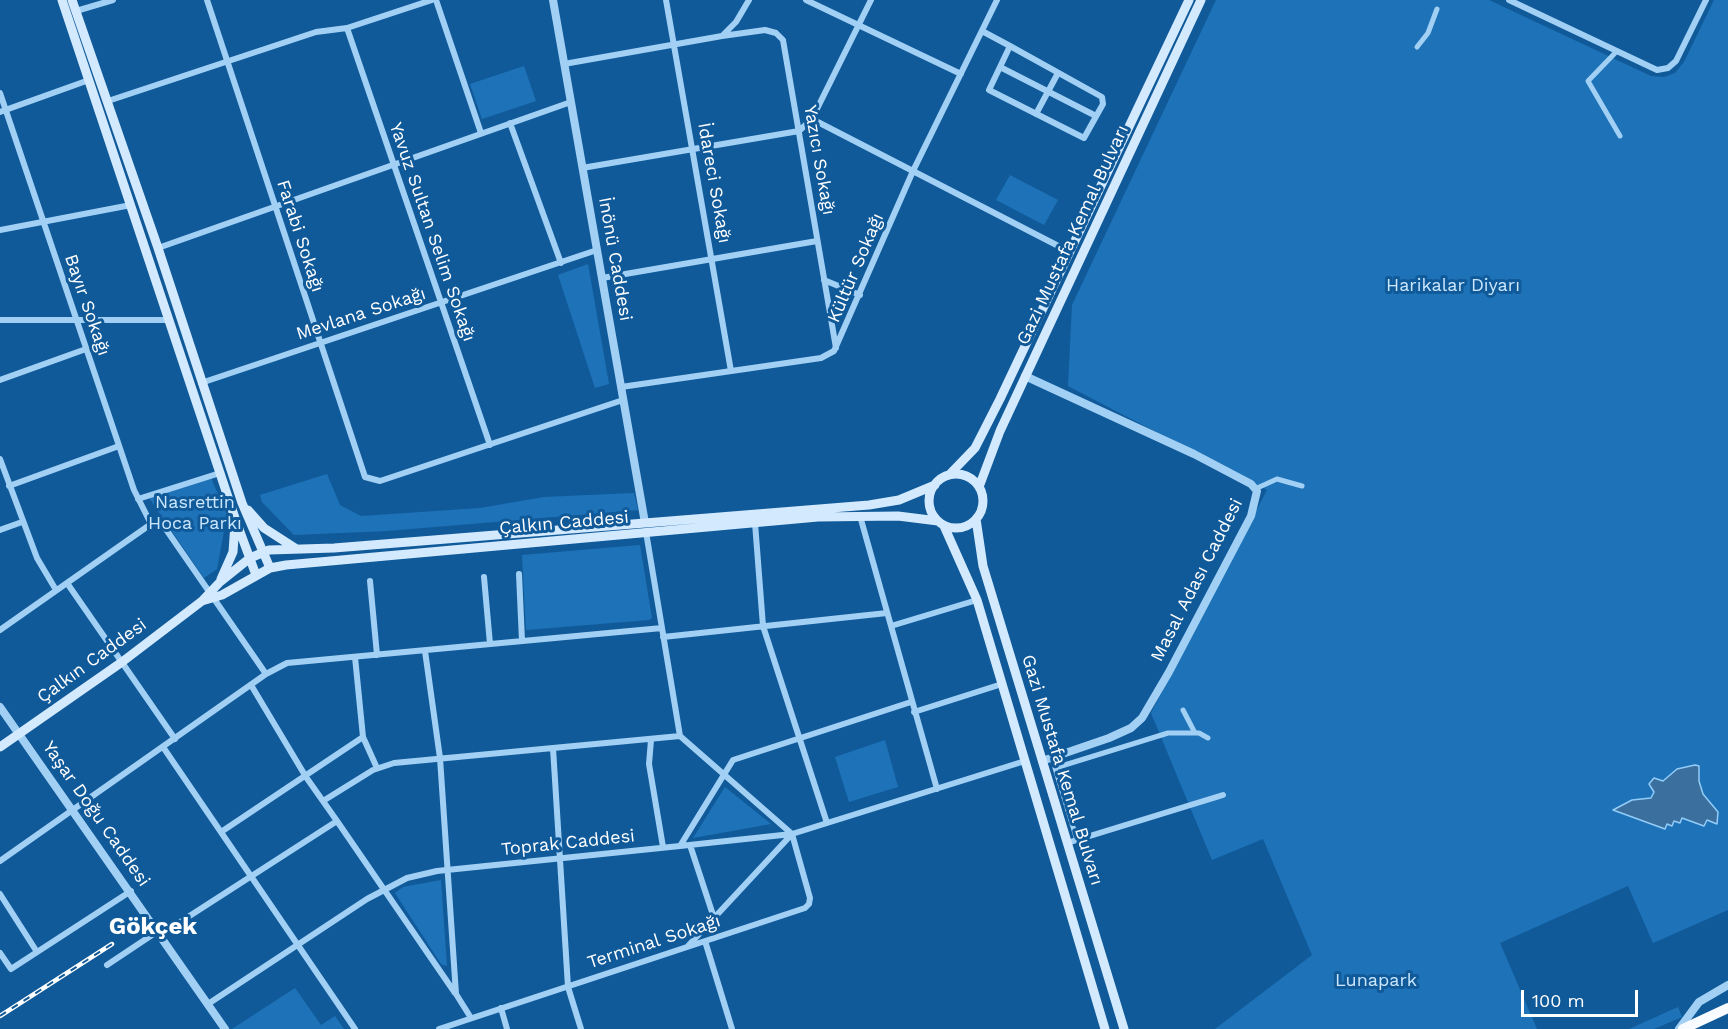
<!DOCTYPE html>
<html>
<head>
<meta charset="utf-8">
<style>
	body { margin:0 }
	#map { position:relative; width:1728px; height:1029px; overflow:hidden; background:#105a9a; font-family:"Work Sans",sans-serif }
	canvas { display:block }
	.scale { position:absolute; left:1521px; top:990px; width:117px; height:27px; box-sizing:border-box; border:3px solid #fff; border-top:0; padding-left:8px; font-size:18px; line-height:21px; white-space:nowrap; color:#fff; -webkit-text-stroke:4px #105a9a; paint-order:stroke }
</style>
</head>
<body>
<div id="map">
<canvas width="1728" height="1029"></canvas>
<div class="scale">100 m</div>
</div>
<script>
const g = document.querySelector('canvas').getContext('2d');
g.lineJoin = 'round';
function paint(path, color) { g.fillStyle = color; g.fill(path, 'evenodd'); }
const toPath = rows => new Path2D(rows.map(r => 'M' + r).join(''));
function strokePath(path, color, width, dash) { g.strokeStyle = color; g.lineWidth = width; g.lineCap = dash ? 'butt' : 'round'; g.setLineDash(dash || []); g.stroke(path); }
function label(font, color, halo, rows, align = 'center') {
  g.font = font + ' "Work Sans",sans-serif'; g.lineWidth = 6; g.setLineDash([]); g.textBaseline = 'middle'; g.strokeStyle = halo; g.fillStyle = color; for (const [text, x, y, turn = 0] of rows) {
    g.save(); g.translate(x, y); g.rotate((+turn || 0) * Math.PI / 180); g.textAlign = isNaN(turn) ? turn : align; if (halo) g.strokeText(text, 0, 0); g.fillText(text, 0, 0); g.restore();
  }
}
paint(toPath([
	[1216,0,1489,0,1651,76,1664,77,1675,73,1684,62,1714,0,1728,0,1728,910,1653,943,1628,886,1500,943,1537,1029,1215,1029,1312,955,1263,839,1212,860,1151,713,1267,490,1068,386,1072,305],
	[524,66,536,101,482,119,470,84],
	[1010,175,1058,200,1044,225,996,200],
	[588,264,609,384,595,388,558,275],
	[327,474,340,505,361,516,480,508,544,497,634,493,638,510,387,531,294,535,262,502,260,495],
	[211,478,227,515,217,569,204,578,149,498],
	[640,545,652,618,649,620,526,630,522,555],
	[885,740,898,787,849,802,835,757],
	[725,787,771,824,693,838],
	[441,880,447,966,441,964,395,893,403,887],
	[295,988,321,1025,335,1016,344,1029,232,1029],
	[1678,1007,1682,1017,1654,1029,1629,1029]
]), '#1e73b8');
const water = toPath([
	[1695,765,1699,766,1699,781,1703,794,1718,812,1717,824,1707,820,1704,826,1682,818,1680,823,1674,821,1672,826,1667,824,1665,829,1613,810,1632,800,1651,798,1654,792,1649,784,1654,778,1663,781,1677,769,1695,765]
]);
paint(water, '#3a6f9e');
strokePath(water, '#94ccf8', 1.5);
strokePath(toPath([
	[1417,47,1428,33,1437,9],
	[1617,51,1588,81,1620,136],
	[1255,489,1277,479,1302,486],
	[1183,710,1195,733],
	[1077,840,1055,768,1168,733,1199,733,1208,738]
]), '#a2d0f5', 5);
strokePath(toPath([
	[207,0,365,477,380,481,623,400],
	[436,0,481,133],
	[666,0,731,371],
	[806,0,961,74],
	[1509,0,1657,70,1668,68,1676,61,1706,0],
	[76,11,113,0],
	[347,28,490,445],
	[982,31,1010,46,1102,97,1103,104,1084,138,989,90,1010,46],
	[722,36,765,30,776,33,783,40,836,348],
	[564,64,722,36,736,22,749,0],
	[1000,67,1096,116],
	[0,93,134,490,151,524],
	[108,101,316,32,347,28,432,0],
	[0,112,89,80],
	[1036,114,1058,73],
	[812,119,1070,252],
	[510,123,561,263],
	[582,168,799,131,812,119,871,0],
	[0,230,131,205],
	[158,248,571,102],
	[602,278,817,241],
	[824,280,860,295],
	[0,320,169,320],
	[0,380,86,349],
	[201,383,597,250],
	[621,387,821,358,834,351,913,171,997,0],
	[0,459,37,558,56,590],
	[9,486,119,446],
	[138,499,220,473],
	[860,516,937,789],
	[755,523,763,626,827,823],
	[0,530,22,522],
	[646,532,680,736],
	[519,574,522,641],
	[484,577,490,644],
	[370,581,377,655],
	[67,583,175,739],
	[891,626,977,600],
	[0,630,151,524,158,523,163,525,266,674],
	[663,637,887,613],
	[425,651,440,758,456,994,471,1018],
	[914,712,1002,684],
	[363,737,377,768],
	[651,740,649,764,663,847],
	[163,747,355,1029],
	[553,748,568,987,581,1029],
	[323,801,373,770,394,763,680,736,792,834],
	[337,821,455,993],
	[221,832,363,737,355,657],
	[1067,843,1223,795],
	[690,845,714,918],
	[680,846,792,834,1025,761],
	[0,861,266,674,287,663,662,628],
	[0,894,37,952],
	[160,935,337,821,306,777,251,685],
	[705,941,732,1029],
	[688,946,792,834],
	[0,953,11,969,131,891],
	[107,965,158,931],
	[208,1004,367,899,407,878,437,871,680,846,733,760,911,702],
	[501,1008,507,1029],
	[439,1029,805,908,809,904,810,898,792,834]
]), '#a2d0f5', 6);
strokePath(toPath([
	[553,0,645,523],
	[1025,376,1194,454,1251,484,1257,491,1251,516,1169,672,1142,718,1131,728,1109,738,1042,761],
	[0,707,225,1029],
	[1679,1029,1699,1002,1728,985]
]), '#a2d0f5', 8);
strokePath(toPath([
	[62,0,236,521,256,575],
	[72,0,158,248,242,503,270,568],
	'929 501a27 27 0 1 1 54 0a27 27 0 1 1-54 0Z',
	[949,475,975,448,1000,399,1189,0],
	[979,487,1000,431,1201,0],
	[248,510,264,528,295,548],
	[976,519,983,566,1124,1029],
	[944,526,977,600,1105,1029],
	[221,579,233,552,235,523],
	[202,601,222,595,270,568,286,565,818,517,898,516,938,521],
	[0,747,122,662,202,601,220,582,250,558,269,550,334,548,869,505,899,500,935,485]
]), '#d2e9fe', 9);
strokePath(toPath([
	[1683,1029,1728,1008]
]), '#f8fbff', 10);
const rail = toPath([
	[0,1016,112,944]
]);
strokePath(rail, '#fff', 4.5);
strokePath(rail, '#105a9a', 2, [7]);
label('18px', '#fff', '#105a9a', [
	["Yazıcı Sokağı",819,160,80],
	["İdareci Sokağı",714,183,80],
	["Yavuz Sultan Selim Sokağı",432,232,71],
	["Gazi Mustafa Kemal Bulvarı",1073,235,-65],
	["Farabi Sokağı",300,236,72],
	["İnönü Caddesi",615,259,80],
	["Kültür Sokağı",856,268,-67],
	["Bayır Sokağı",87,305,71],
	["Mevlana Sokağı",361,314,-18],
	["Çalkın Caddesi",564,523,-5],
	["Masal Adası Caddesi",1197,580,-63],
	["Çalkın Caddesi",92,661,-36],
	["Gazi Mustafa Kemal Bulvarı",1062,770,73],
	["Yaşar Doğu Caddesi",96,814,55],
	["Toprak Caddesi",568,843,-6],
	["Terminal Sokağı",654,942,-18]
]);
label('18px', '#cbe7fe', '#105a9a', [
	["Harikalar Diyarı",1453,286],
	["Nasrettin",195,503],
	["Hoca Parkı",195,524],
	["Lunapark",1376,981]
]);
label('bold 24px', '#fff', '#105a9a', [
	["Gökçek",153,927]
]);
</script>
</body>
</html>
